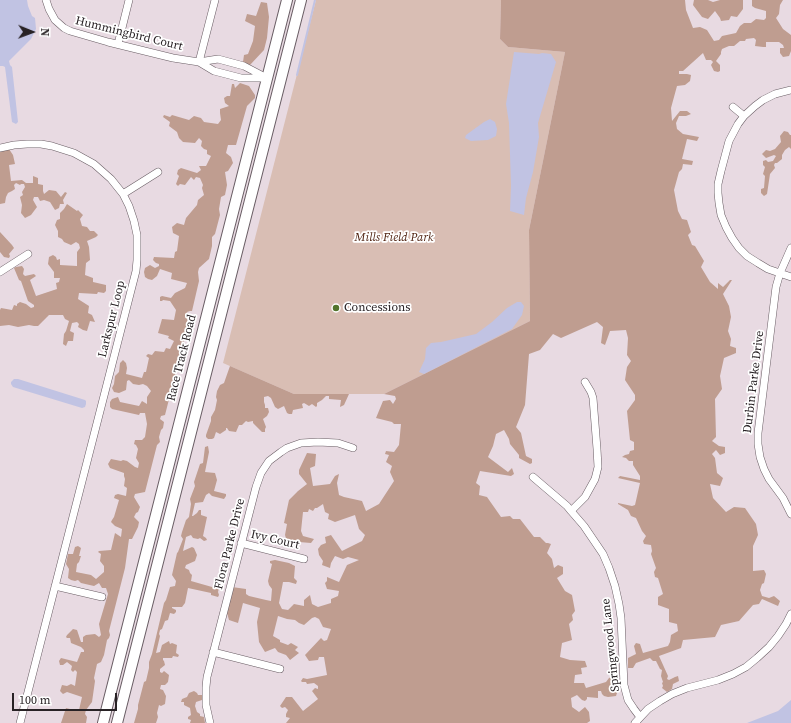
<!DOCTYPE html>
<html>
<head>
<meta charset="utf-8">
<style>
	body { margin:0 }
	#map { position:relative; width:791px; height:723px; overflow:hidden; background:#e8dae2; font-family:"Source Serif 4",serif }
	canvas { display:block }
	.north { position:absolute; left:12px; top:12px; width:40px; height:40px; -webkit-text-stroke:3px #fff; paint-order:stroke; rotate:91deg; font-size:11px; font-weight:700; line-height:16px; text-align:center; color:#282225 }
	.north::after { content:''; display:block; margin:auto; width:14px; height:18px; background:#282225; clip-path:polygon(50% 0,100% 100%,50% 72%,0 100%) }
	.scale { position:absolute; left:12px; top:693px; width:105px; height:18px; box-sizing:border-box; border:2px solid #282225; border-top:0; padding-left:5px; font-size:12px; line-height:14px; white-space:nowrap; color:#282225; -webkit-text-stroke:3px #fff; paint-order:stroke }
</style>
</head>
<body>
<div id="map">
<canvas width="791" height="723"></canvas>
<div class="north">N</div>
<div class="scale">100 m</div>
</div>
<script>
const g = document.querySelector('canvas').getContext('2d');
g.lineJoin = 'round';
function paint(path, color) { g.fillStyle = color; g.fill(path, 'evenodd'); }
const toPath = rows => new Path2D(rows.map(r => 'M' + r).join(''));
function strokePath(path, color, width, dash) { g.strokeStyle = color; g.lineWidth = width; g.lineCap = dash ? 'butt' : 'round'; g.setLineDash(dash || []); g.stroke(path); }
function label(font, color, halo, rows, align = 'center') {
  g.font = font + ' "Source Serif 4",serif'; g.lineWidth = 3.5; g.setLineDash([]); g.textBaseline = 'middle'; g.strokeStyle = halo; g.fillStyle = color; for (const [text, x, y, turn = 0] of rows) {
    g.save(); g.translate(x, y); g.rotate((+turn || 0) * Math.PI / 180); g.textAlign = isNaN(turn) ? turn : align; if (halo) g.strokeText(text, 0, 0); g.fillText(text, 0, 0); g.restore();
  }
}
paint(toPath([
	[316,0,501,0,500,39,508,47,565,52,529,230,530,321,384,394,294,394,223,363]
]), '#d9beb4');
paint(toPath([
	[501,0,685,0,686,10,693,28,700,27,707,30,714,41,719,40,722,36,736,33,740,26,744,23,751,23,756,19,764,20,766,18,766,11,755,8,752,6,752,0,783,0,780,5,779,14,776,18,783,29,791,35,791,51,789,56,783,57,780,53,780,48,784,48,783,45,779,42,766,42,766,47,763,47,755,46,756,40,754,38,746,39,745,41,740,41,734,46,729,46,722,49,721,52,721,54,716,61,720,65,720,71,718,72,714,71,711,65,713,62,711,60,706,60,703,53,683,71,679,71,679,74,687,74,691,75,690,81,685,85,677,86,671,108,672,121,680,111,687,111,691,114,686,116,679,116,676,123,677,129,683,134,699,137,697,141,687,139,682,159,693,161,692,165,683,164,682,169,679,172,674,190,678,211,682,219,687,220,691,232,688,235,692,245,695,246,704,261,701,267,710,282,718,289,718,283,723,287,730,280,732,280,723,294,729,306,731,317,728,331,731,339,730,346,736,348,736,353,724,358,720,376,722,389,715,399,716,437,712,441,719,446,725,447,725,453,720,455,716,450,712,454,715,458,717,473,723,478,720,486,710,484,713,498,726,512,734,507,745,508,756,524,758,535,753,546,753,571,764,570,766,574,764,583,762,584,760,590,762,596,769,598,774,596,780,601,778,606,762,599,759,604,753,605,739,621,721,625,715,637,683,640,681,648,659,656,668,676,667,679,669,680,675,677,678,676,679,681,673,684,672,689,667,692,662,688,663,686,662,683,663,682,661,676,662,670,660,669,656,661,653,661,650,658,636,663,633,668,628,668,628,658,636,654,634,646,636,643,640,644,643,653,668,646,670,642,671,635,678,631,677,624,669,622,669,609,658,605,658,597,663,594,658,578,655,577,654,572,656,568,651,554,652,551,651,545,644,544,643,541,646,536,642,531,636,518,631,516,628,510,618,504,618,503,632,506,635,505,640,483,618,478,620,476,640,480,640,476,633,465,633,461,629,461,626,458,622,457,625,455,629,454,630,451,634,450,634,442,630,440,627,411,635,400,635,395,625,380,627,367,631,361,627,355,628,338,626,330,610,331,605,345,601,343,603,327,597,322,561,338,553,334,540,350,529,354,525,405,516,427,521,433,526,456,532,459,532,463,530,464,519,458,519,455,510,444,509,439,504,430,496,434,493,446,488,457,508,472,512,468,514,474,511,476,480,471,476,483,480,486,479,495,487,497,501,517,510,516,513,519,520,519,534,537,540,537,546,543,548,543,551,544,547,553,552,559,554,568,558,565,563,567,563,574,557,578,565,591,572,595,575,611,572,615,573,620,569,624,572,640,562,643,560,657,570,660,585,661,587,667,581,668,582,674,575,675,574,683,584,683,586,688,606,682,609,678,614,675,616,681,620,684,616,696,608,697,604,696,602,694,601,691,598,691,598,698,587,697,587,699,585,701,582,700,577,695,571,698,572,707,579,712,585,707,589,712,590,721,587,723,286,723,290,718,286,717,286,714,288,710,285,707,282,708,280,706,286,697,292,697,303,711,318,699,312,691,315,688,318,689,318,686,314,683,307,684,306,682,302,682,301,681,303,678,307,679,327,675,324,657,319,657,318,660,309,661,305,655,321,638,324,641,327,640,331,629,323,627,319,619,315,617,312,618,304,625,299,623,295,620,287,619,278,616,273,636,280,640,280,642,288,645,291,643,298,647,295,650,299,653,290,660,286,655,278,652,275,648,265,652,259,642,257,622,260,608,243,603,238,623,229,620,227,613,232,587,246,589,246,594,249,596,266,600,271,601,272,589,269,585,268,581,272,564,270,563,270,561,275,560,289,563,295,566,294,578,297,581,296,584,289,582,283,582,279,603,282,609,288,610,294,604,304,606,304,600,310,595,312,604,318,607,331,603,331,599,338,596,339,591,327,589,325,583,327,581,327,577,339,582,347,565,359,560,348,557,343,559,335,556,331,563,330,568,322,565,323,561,319,555,318,549,321,545,326,543,325,537,331,535,342,551,362,541,365,535,359,529,355,515,335,522,328,519,329,514,325,512,323,504,317,508,315,508,313,511,309,509,308,512,303,512,301,531,303,536,314,539,311,543,299,542,291,546,287,542,285,535,287,524,284,523,289,500,298,491,307,484,299,474,299,470,307,453,316,454,315,466,310,468,313,486,330,484,335,476,339,474,337,483,339,495,344,497,362,501,366,511,379,504,394,481,390,472,392,466,386,462,389,455,385,454,386,451,394,452,399,445,401,424,394,424,392,422,376,418,383,401,390,400,393,404,396,399,395,396,384,394,530,321,529,230,565,52,508,47,500,39],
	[694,0,708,0,713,2,720,0,743,0,743,9,737,17,731,16,729,20,721,21,720,18,715,11,708,19,702,17,693,5],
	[261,2,267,3,269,17,267,38,264,50,250,65,243,62,244,55,248,54,253,41,255,26,245,21,247,14,256,16],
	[240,83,249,86,255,95,255,98,247,106,236,145,228,145,226,153,231,157,233,163,228,171,225,172,227,185,225,195,221,197,219,209,220,215,215,234,212,237,212,246,209,259,199,268,198,272,199,281,192,311,190,311,187,312,188,317,187,322,188,327,183,344,184,347,182,353,180,356,165,415,161,416,160,419,164,422,163,428,161,430,159,437,160,442,157,445,145,492,135,494,134,497,140,507,138,512,136,513,134,517,139,522,138,527,132,539,129,539,125,568,109,631,110,635,109,638,107,640,104,655,101,662,97,664,94,678,95,681,92,702,86,710,85,714,87,717,86,723,61,723,66,708,74,710,79,710,82,697,67,692,63,694,60,691,62,685,67,686,71,684,75,686,77,672,75,670,73,672,71,670,72,666,67,662,63,665,60,665,59,661,61,658,77,662,81,652,84,652,84,650,81,647,71,643,70,638,67,638,66,637,67,635,73,629,77,630,81,642,83,642,83,637,86,635,95,634,99,637,101,635,99,624,108,594,106,588,102,588,99,583,94,586,81,583,78,580,75,581,71,580,68,578,69,569,66,564,68,554,73,554,75,547,78,546,81,548,79,556,81,556,79,562,77,564,76,572,91,575,96,579,104,572,104,566,100,561,101,554,98,552,99,551,111,550,115,533,121,537,122,529,115,526,111,522,112,520,114,517,119,500,114,498,115,495,118,494,126,496,127,488,124,486,125,479,124,476,124,473,110,468,108,464,111,459,121,461,123,460,127,461,135,467,138,468,139,463,136,458,138,449,136,445,134,444,135,440,142,440,145,437,147,424,145,413,140,413,139,415,112,409,110,407,110,402,112,399,118,397,120,402,139,406,142,401,147,404,147,397,151,391,147,386,143,384,139,385,133,384,129,380,127,381,126,390,119,393,114,392,112,388,114,384,115,376,119,372,120,363,123,360,126,363,127,368,126,374,142,378,144,372,146,372,149,358,146,356,148,354,152,355,155,351,164,352,166,348,170,349,174,341,168,338,169,336,158,333,162,319,174,320,176,310,170,301,163,300,162,301,160,301,160,297,162,296,171,298,175,293,185,288,187,283,171,279,172,273,160,269,157,276,152,280,148,279,145,277,144,272,145,268,150,265,155,268,159,266,159,264,156,263,153,260,154,257,174,258,175,252,177,251,179,236,173,233,172,227,177,223,184,225,186,218,197,205,198,200,204,195,202,188,203,185,200,178,196,177,194,180,191,177,185,185,180,184,178,186,176,184,179,176,177,174,178,170,181,168,197,173,201,170,199,166,206,166,211,156,207,154,207,150,204,149,201,146,202,141,199,138,195,143,183,142,179,138,177,132,169,126,170,122,163,117,164,115,170,117,172,115,189,120,194,116,201,118,204,122,218,124,221,120,220,113,220,109,229,106,225,103,224,98,227,96,230,96,232,84,234,84,235,88],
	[784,131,788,132,790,135,791,135,791,149,789,147,785,150,782,155,782,159,777,163,775,163,774,165,775,168,770,174,767,194,764,196,761,193,761,189,764,188,765,176,763,174,765,167,763,165,763,161,766,160,768,162,773,161,776,156,774,155,766,158,762,154,766,150,770,151,775,149,781,142,780,136],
	[9,149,13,155,15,164,9,165,11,181,22,180,26,183,33,183,33,176,38,178,38,184,43,185,43,191,44,194,49,190,56,191,61,197,65,192,67,193,63,200,64,204,60,204,59,208,55,210,50,202,44,200,40,201,38,197,34,197,33,200,37,207,31,215,25,218,21,213,22,205,20,197,23,195,22,192,25,187,24,184,21,184,20,185,16,183,14,185,15,189,12,191,8,193,6,197,5,203,0,204,0,151],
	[67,204,77,211,78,210,83,215,80,219,82,226,87,227,90,231,94,231,98,235,96,237,87,241,89,247,90,260,86,263,85,275,93,278,93,282,106,285,106,291,104,293,98,292,97,294,79,293,78,299,89,306,88,313,92,315,95,322,90,321,87,331,83,330,78,327,79,324,77,322,72,323,70,331,74,333,73,341,68,341,66,346,63,344,64,334,66,331,69,321,65,319,63,315,49,315,38,326,34,326,29,325,18,327,9,325,0,326,0,310,1,308,12,310,14,305,17,306,17,304,20,302,26,304,31,308,34,307,34,305,28,301,21,281,19,280,14,268,16,267,22,266,24,269,23,274,25,276,34,274,36,276,30,280,36,296,57,289,56,283,59,282,60,278,54,278,54,272,48,264,49,257,53,255,56,257,57,260,60,259,60,265,77,266,77,252,80,248,79,244,76,242,71,245,64,242,62,239,58,237,58,231,55,225,57,220,60,219,60,213,64,209],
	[0,232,12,245,14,248,9,254,10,256,9,258,4,257,0,252],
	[230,366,294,394,349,394,344,405,340,407,341,400,329,399,329,396,326,396,322,400,317,403,317,406,316,407,312,404,309,406,304,403,302,404,303,408,293,410,292,414,289,414,287,413,284,406,278,409,275,407,271,398,268,396,264,397,264,402,265,405,265,408,268,408,269,412,267,416,263,419,266,427,265,429,265,432,262,432,253,423,253,421,248,422,246,421,242,425,239,425,236,432,229,431,227,428,226,428,226,430,220,434,216,432,214,438,212,439,208,439,206,437,206,435,211,421,211,417,215,410,217,400,216,397,217,391,220,385,224,383],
	[208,446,209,452,205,472,215,473,217,480,214,491,226,494,226,496,224,499,212,496,209,493,206,495,203,502,195,503,192,516,193,516,197,513,199,510,201,510,201,515,207,517,203,536,206,538,207,540,204,541,200,538,198,539,193,538,191,535,186,537,183,551,192,547,194,548,197,555,195,561,186,565,185,568,189,570,190,573,192,575,191,581,212,587,215,585,219,588,218,592,219,595,218,597,211,595,211,593,188,588,185,603,182,607,172,607,172,608,176,610,176,612,174,614,170,613,168,620,165,621,162,629,160,630,159,634,160,636,156,653,160,652,162,645,169,641,170,644,172,643,177,645,176,653,179,655,178,657,173,656,172,658,163,658,163,660,164,661,165,665,160,669,160,672,162,673,164,671,169,675,168,682,165,685,161,685,160,689,163,690,166,696,165,704,161,706,159,705,157,713,158,717,156,723,134,723,138,709,138,705,144,682,146,681,149,668,149,662,152,654,164,603,166,600,170,587,175,586,176,581,172,575,177,553,178,552,183,539,181,536,182,532,186,520,189,517,191,504,190,499,195,486,194,482,200,464,203,463,205,447],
	[194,691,197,693,198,695,202,695,202,700,196,702,195,706,197,712,200,714,200,716,204,717,205,723,190,723,191,720,188,719,188,717,191,715,190,708,184,705,184,702,181,702,182,699,187,697,189,693]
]), '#bf9d90');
paint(toPath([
	[0,0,27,0,28,6,32,16,35,18,36,29,31,39,9,61,10,65,12,67,18,122,16,124,12,122,5,67,3,66,0,66],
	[514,52,539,54,542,53,551,54,556,62,538,123,539,137,533,172,526,198,524,215,510,211,511,186,509,123,506,104],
	[490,119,495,122,497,129,496,136,488,140,471,141,465,138,466,135,484,122],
	[517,302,521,302,524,306,522,315,512,329,424,374,419,372,425,359,426,348,431,343,441,342,476,334,492,322,507,308],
	[14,379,18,379,85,400,86,401,86,404,85,407,82,408,13,387,11,384,11,382],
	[791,700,791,723,747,723,778,711]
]), '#c1c3e3');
strokePath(toPath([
	[297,75,315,0]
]), '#c1c3e3', 2);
const minor = toPath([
	[46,0,49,9,55,20,64,28,70,31,108,42,173,58,199,62,218,59,244,66,267,78],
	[118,44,129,0],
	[199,62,214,71,241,78,266,78],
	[199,62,215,0],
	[791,90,775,94,763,100,755,106,744,116,738,124,729,141,721,171,718,184,718,193,719,203,721,215,726,227,732,238,739,248,747,256,758,263,768,269,791,277],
	[733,107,744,116],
	[0,148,14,145,27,144,41,144,52,146,74,153,94,164,111,179,123,194,129,206,134,221,137,235,137,260,136,271,20,723],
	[123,194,158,172],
	[791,248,780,273,776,287,758,433,758,444,760,457,764,469,769,479,783,498,791,514],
	[0,272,28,254],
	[533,477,567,506,571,511,584,526,603,554,609,568,615,586,619,604,621,618,624,685,628,700,634,709,640,717],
	[571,511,585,497,595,479,598,467,597,449,593,398,591,392,585,382],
	[241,543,304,559],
	[55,586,102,597],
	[213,652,280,669],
	[210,723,206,705,206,687,207,677,256,487,261,473,269,461,281,452,287,448,301,443,318,442,338,443,353,448],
	[635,723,648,709,660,701,672,694,687,688,718,680,733,674,746,667,757,658,769,647,778,636,786,624,791,614]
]);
const primary = toPath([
	[103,723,287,0],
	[117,723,301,0]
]);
strokePath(minor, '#695d64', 8);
strokePath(primary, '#695d64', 12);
strokePath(minor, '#fff', 7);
strokePath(primary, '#fff', 10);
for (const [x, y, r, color] of [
	[336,308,4,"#52742c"]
]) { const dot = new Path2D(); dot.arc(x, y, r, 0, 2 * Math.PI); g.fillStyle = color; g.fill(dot); strokePath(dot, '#fff', 1.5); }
label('12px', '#282225', '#fff', [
	["Hummingbird Court",129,34,14],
	["Larkspur Loop",112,319,-76],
	["Race Track Road",182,358,-76],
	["Durbin Parke Drive",754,382,-83],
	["Ivy Court",275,540,13],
	["Flora Parke Drive",230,544,-76],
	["Springwood Lane",611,645,-96]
]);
label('italic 12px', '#4c1e0c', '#fff', [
	["Mills Field Park",394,238]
]);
label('12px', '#282225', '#fff', [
	["Concessions",344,308]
], 'left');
</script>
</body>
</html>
